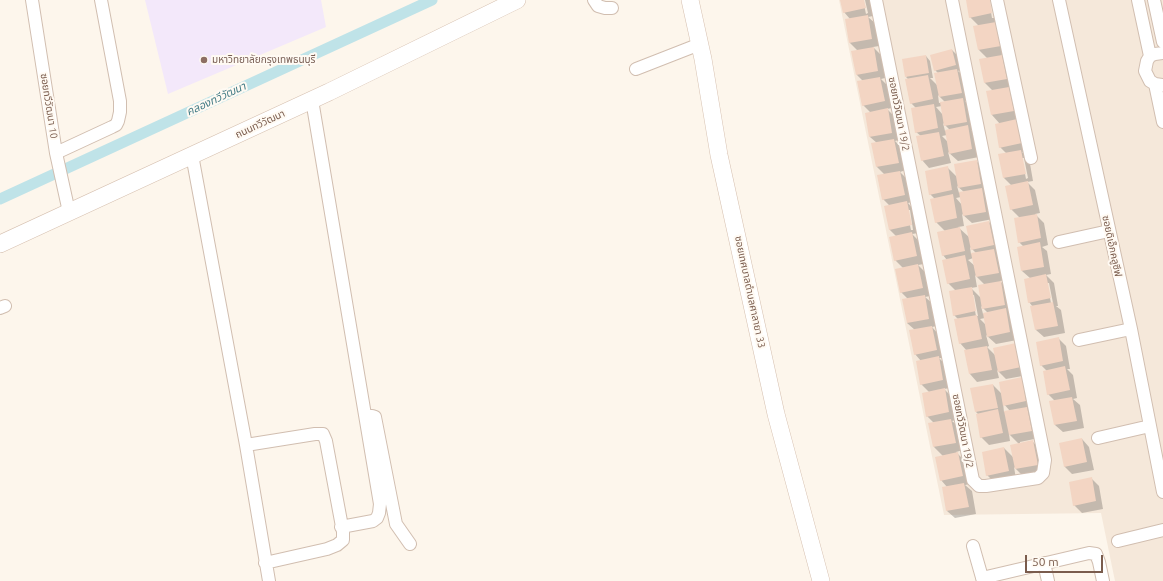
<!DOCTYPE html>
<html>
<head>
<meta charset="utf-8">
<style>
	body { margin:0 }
	#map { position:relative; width:1163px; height:581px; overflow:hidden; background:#fdf6ec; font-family:Ubuntu,sans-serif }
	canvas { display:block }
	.scale { position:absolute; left:1025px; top:555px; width:78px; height:18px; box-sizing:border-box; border:2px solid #7a5c4d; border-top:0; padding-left:5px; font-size:12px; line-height:14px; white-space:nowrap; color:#7a5c4d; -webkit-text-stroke:3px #fffaf3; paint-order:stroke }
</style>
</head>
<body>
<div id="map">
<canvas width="1163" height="581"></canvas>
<div class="scale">50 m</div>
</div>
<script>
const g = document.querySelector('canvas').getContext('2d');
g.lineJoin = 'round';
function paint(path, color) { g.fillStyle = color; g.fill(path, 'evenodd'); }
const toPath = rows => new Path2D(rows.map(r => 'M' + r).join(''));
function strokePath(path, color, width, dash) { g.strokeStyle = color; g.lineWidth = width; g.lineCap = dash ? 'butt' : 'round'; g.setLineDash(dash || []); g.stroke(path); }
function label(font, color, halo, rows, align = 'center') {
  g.font = font + ' Ubuntu,"Noto Sans Thai",sans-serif'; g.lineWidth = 4; g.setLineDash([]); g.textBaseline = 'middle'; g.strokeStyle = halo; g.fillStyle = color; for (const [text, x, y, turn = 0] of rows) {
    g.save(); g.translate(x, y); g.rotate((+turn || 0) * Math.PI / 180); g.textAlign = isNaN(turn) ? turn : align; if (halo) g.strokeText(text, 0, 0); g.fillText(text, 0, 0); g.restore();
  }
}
paint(toPath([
	[839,0,1163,0,1163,581,1115,581,1101,513,944,515]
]), '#f5e8da');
paint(toPath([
	[145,0,321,0,326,27,168,94]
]), '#f3e8fa');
paint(toPath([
	[841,0,863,0,866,14,868,13,865,0,870,0,873,16,868,17,875,23,879,46,873,47,881,55,885,78,881,79,888,86,892,108,887,109,895,117,899,140,895,141,902,148,906,170,900,172,908,180,912,202,908,203,914,210,919,233,912,234,919,241,924,264,918,265,926,273,930,296,925,297,932,303,937,326,932,327,939,335,944,358,939,358,946,365,950,388,944,389,952,397,956,420,952,421,959,427,963,450,956,452,965,461,970,484,965,485,972,491,976,514,955,518,947,511,947,487,941,480,943,456,934,447,934,423,927,416,929,392,921,384,921,361,915,354,915,330,907,323,908,299,901,292,903,268,895,260,896,236,889,229,890,206,883,199,885,175,877,167,872,144,877,143,870,137,871,113,863,105,863,81,857,75,858,51,850,43,850,19,844,12],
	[907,210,910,210,913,230,911,230],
	[967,0,989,0,992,18,994,18,991,0,996,0,1000,21,995,22,1004,31,1008,53,1001,55,1009,64,1014,86,1009,87,1016,95,1021,118,1016,119,1025,128,1029,151,1022,152,1029,158,1033,181,1027,182,1035,190,1040,213,1035,214,1044,223,1048,245,1042,247,1047,251,1051,274,1046,275,1054,283,1058,306,1056,306,1061,310,1065,333,1044,337,1036,330,1033,307,1029,302,1030,278,1022,271,1024,247,1019,242,1020,218,1011,209,1012,186,1004,178,1007,154,1000,147,1000,124,992,115,993,91,985,83,981,60,988,59,979,50,974,27,979,26,970,17],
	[1022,158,1024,158,1028,178,1026,179],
	[1047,283,1049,283,1053,303,1051,303],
	[952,50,957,55,960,70,958,71,965,77,969,100,965,101,970,106,974,129,971,130,975,134,979,157,958,161,948,152,951,163,929,168,922,160,921,136,916,132,916,108,911,103,909,80,906,77,926,56,930,61,933,78,930,78,938,86,938,73,935,70],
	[938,95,945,102,939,103],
	[942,106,943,115,936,107],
	[943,123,950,130,945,131],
	[947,135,948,142,942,136],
	[976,161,984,168,988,191,985,192,989,196,993,219,972,223,962,214,964,226,958,227,970,238,989,222,996,230,1006,280,1000,281,1008,289,1012,312,1009,313,1013,317,1017,340,996,344,986,335,989,346,987,347,996,356,1015,344,1028,375,1006,379,997,370,999,378,977,382,970,374,965,351,967,351,960,343,959,320,954,315,956,291,948,283,947,260,943,255,945,231,936,222,935,199,930,194,947,167,957,177],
	[957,186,964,192,959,193],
	[961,197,962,205,956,198],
	[970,247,976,253,971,254],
	[973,258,975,266,968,260],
	[975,275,985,285,981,298,971,288,977,287],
	[972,295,974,295,978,316,976,316],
	[981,306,988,313,983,314],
	[985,318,986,325,980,319],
	[1058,338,1066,346,1070,369,1067,369,1073,375,1077,398,1073,399,1080,405,1084,428,1063,432,1055,425,1055,401,1048,394,1047,371,1041,365],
	[1021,378,1029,386,1034,409,1029,410,1034,415,1039,438,1020,442,1020,444,1033,442,1040,449,1045,472,1023,476,1014,467,1016,479,995,483,987,475,1004,448,1014,458,1019,444,1009,434,1010,441,989,445,981,437,978,414,976,412,993,385,1002,394],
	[1003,403,1010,411,1004,412],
	[1082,439,1089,447,1094,470,1072,474,1064,466],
	[1091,478,1099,486,1103,509,1082,513,1074,505]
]), '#0003');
strokePath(toPath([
	[0,199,432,0]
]), '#bfe3e8', 11);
paint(toPath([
	[840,0,864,0,866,8,843,13],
	[966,0,990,0,992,13,969,18],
	[868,15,872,39,849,43,845,19],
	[996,22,1001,46,978,50,973,26],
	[874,47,878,71,856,75,851,51],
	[952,49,956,65,934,71,930,55],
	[926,55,929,73,905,77,902,59],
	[1002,55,1007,79,984,83,979,59],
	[957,69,962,93,939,97,934,73],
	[928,75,933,99,910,104,905,79],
	[880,77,885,101,862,106,857,81],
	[1009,87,1014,111,991,115,986,91],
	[963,98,967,122,944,126,940,102],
	[934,104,938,128,915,133,911,108],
	[888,108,892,133,869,137,865,113],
	[1017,119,1022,143,999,148,995,124],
	[968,125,972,149,949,154,945,130],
	[939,132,944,156,921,161,916,136],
	[894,139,899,163,876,167,871,143],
	[1021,150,1026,174,1003,178,998,154],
	[977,160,981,184,958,188,954,164],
	[948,166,952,190,929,195,925,171],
	[900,171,905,195,882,200,877,175],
	[1028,181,1033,205,1010,210,1005,186],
	[982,188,986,212,963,216,959,192],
	[953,194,957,218,935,223,930,199],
	[907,201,912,225,889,230,884,206],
	[1037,214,1041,238,1018,243,1014,218],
	[989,221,994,245,971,250,966,226],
	[960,227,965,251,942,256,937,232],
	[912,232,917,256,894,261,889,237],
	[1040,242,1044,267,1021,271,1017,247],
	[994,249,999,273,976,277,971,253],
	[965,255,970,279,947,284,942,260],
	[918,264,923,288,900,293,895,269],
	[1046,274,1051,298,1028,303,1024,279],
	[1001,281,1005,305,982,309,978,285],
	[972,287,976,311,953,316,949,291],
	[925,295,929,319,907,323,902,299],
	[1053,302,1058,326,1035,330,1030,306],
	[1006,308,1010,332,987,337,983,313],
	[977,315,982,339,959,344,954,319],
	[932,326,937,350,914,355,909,330],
	[1059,337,1063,361,1040,366,1036,342],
	[1016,343,1021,367,998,372,993,348],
	[987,346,992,370,969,374,964,350],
	[939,356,943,380,920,385,916,361],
	[1065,366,1070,390,1047,395,1043,371],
	[1022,377,1026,401,1003,406,999,382],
	[993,384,998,408,975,412,970,388],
	[945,388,949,412,926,417,922,393],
	[1072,397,1077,421,1054,425,1049,401],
	[1027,407,1032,431,1009,435,1004,411],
	[998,409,1003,433,980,438,976,414],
	[951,419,956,443,933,447,928,423],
	[1082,438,1087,462,1064,467,1059,443],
	[1033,440,1038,465,1015,469,1010,445],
	[1004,447,1009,471,986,476,982,452],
	[958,452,963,476,940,481,935,457],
	[1092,477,1096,501,1073,506,1069,482],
	[964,483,969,507,946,511,942,487]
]), '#f3d5c3');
const street = toPath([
	[32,0,56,153,69,212],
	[594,0,598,6,605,8,612,8],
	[876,0,973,480,979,486,986,486,1038,478,1043,473,1045,460,952,0],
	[997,0,1031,158],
	[1059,0,1131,329,1163,492],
	[1138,0,1150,56],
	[1154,0,1163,42],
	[1163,53,1155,54,1150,56,1147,61,1145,71,1150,81,1155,84,1163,85],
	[636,69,700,44],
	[1155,84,1163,122],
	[312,100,380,504,379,513,377,518,373,521,341,527],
	[56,153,112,127,116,125,118,121,120,112,120,101,101,0],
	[192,155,246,445,269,581],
	[1059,242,1109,231],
	[0,308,5,306],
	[1079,340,1131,329],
	[366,416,372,416,375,417,396,524,410,544],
	[1098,438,1150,426],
	[246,445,315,434,323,434,326,441,343,532,343,540,337,545,327,549,265,563],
	[1118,541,1163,530],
	[973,546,983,581],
	[1044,563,1048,581],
	[982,578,1089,553,1096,554,1099,562,1103,581]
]);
const secondary = toPath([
	[690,0,703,59,719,155,776,414,821,581],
	[0,244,329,92,517,0]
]);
strokePath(street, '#d1beb0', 14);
strokePath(secondary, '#d6c0b0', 18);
strokePath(street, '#fff', 12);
strokePath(secondary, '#fff', 17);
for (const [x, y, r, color] of [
	[204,60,4,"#8d6e63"]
]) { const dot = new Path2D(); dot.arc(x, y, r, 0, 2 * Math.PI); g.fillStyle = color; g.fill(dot); strokePath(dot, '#fffaf3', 1.5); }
label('10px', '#785e54', '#fffaf3', [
	["มหาวิทยาลัยกรุงเทพธนบุรี",212,60]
], 'left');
label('10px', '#7a5c4d', '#fffaf3', [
	["ซอยทวีวัฒนา 10",49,106,81],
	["ซอยทวีวัฒนา 19/2",899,114,79],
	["ถนนทวีวัฒนา",260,124,-25],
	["ซอยดิเอ็กคลูซีฟ",1112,246,78],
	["ซอยเทศบาลตำบลศาลายา 33",750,292,78],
	["ซอยทวีวัฒนา 19/2",963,431,79]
]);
label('italic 11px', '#437c86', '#fffaf3', [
	["คลองทวีวัฒนา",216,99,-25]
]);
</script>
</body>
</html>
